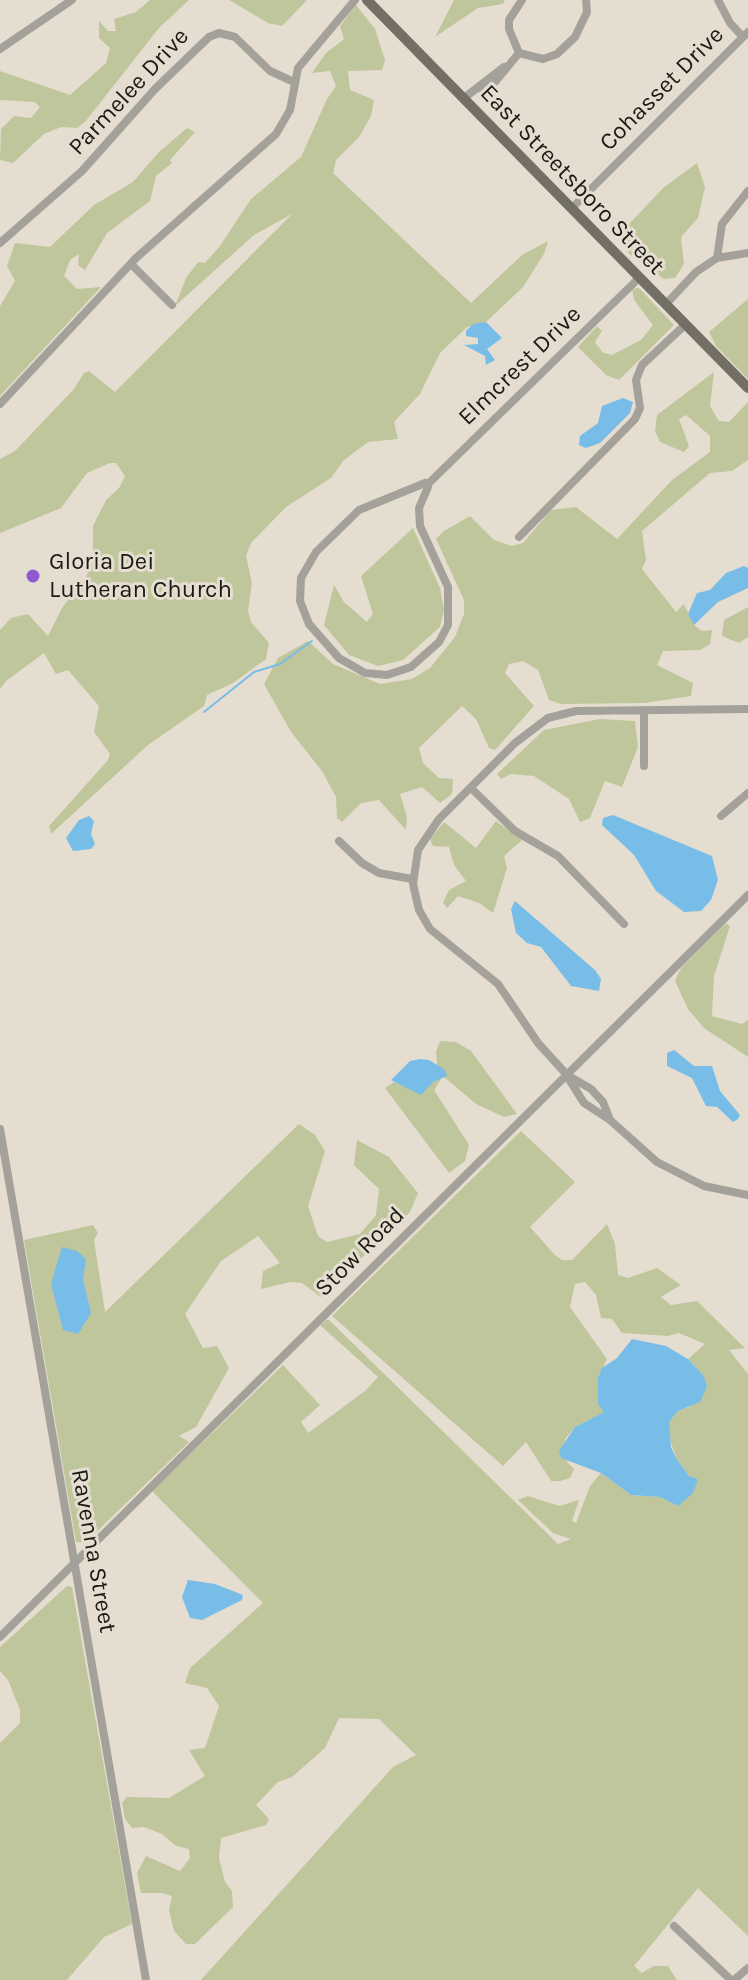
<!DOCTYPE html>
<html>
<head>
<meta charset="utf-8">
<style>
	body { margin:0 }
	canvas { display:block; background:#e5ddd0 }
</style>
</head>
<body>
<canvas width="748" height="1980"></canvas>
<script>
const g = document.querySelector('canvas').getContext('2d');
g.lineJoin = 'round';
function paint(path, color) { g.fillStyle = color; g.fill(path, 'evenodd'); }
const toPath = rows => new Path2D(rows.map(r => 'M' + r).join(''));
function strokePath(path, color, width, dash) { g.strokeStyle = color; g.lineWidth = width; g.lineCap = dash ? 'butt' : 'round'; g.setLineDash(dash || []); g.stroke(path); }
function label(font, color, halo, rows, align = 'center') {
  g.font = font + ' Karla,sans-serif'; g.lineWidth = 6; g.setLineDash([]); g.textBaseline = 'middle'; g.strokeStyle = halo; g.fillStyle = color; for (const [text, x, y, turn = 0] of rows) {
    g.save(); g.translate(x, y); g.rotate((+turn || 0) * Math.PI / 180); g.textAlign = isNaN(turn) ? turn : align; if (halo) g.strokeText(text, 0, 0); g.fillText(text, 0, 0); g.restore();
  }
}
paint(toPath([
	[150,0,189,0,159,28,85,122,77,128,61,127,44,134,13,163,0,160,1,129,14,116,31,118,40,107,35,102,0,100,0,71,70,95,106,63,110,48,99,38,99,21,108,31,116,31,114,19,136,12],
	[229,0,307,0,282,26,268,23],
	[454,0,505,0,503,4,478,8,435,37],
	[356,5,375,29,385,60,382,70,348,71,350,90,374,100,371,116,359,137,336,160,333,173,471,303,522,255,548,241,544,254,523,287,486,322,467,327,440,353,420,394,394,422,398,439,368,442,344,460,331,478,286,507,251,543,246,556,252,583,248,611,251,622,269,643,266,659,233,683,207,695,204,706,148,745,51,834,49,826,108,760,110,754,94,732,99,706,68,670,56,674,44,653,6,681,0,689,0,630,11,618,28,614,48,636,62,608,86,577,93,560,93,526,106,500,119,488,125,476,116,463,110,463,87,473,61,508,0,533,0,459,15,451,73,390,84,373,89,371,115,392,292,214,254,235,175,306,186,278,198,262,205,263,220,246,251,199,301,157,327,99,336,86,330,71,312,73,326,53,344,39,340,26],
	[187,128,195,132,170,160,172,163,156,176,150,201,107,233,85,270,78,265,79,254,70,260,64,276,77,289,101,287,0,396,0,306,15,281,7,266,15,243,50,247,94,205,133,182,159,152],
	[697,163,705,187,698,218,681,237,684,264,675,278,664,279,629,254,618,236,663,188],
	[639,288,674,325,619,380,606,375,578,347,597,326,602,331,595,342,603,353,612,355,641,340,653,325,634,300,632,289],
	[748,299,748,379,716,346,709,332],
	[714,372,710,406,719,421,729,422,748,402,748,460,732,471,710,473,642,531,646,560,642,569,676,612,684,604,694,625,702,631,712,630,710,644,700,650,663,651,657,665,693,683,691,696,645,703,561,704,549,700,538,670,523,661,509,664,505,673,534,706,495,750,489,748,476,719,462,706,419,748,423,763,439,778,453,779,452,794,440,803,422,787,400,794,407,817,406,830,379,800,361,803,342,822,337,818,336,797,322,771,291,732,264,684,278,658,308,641,333,664,380,684,412,679,430,668,455,637,464,614,464,600,436,539,444,531,470,516,494,540,512,546,523,543,551,510,576,507,617,539,672,480,710,452,710,436,686,415,679,419,689,446,684,452,660,442,655,431,657,415],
	[413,528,440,588,444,610,440,627,403,660,378,666,349,655,324,625,334,585,344,602,367,622,373,614,361,576],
	[748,607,748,637,739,643,722,636,724,620],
	[600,719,635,721,638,747,622,787,605,781,590,818,580,822,569,799,534,776,511,774,501,779,497,774,544,730],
	[496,821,522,840,504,856,507,868,493,913,479,903,458,896,447,908,443,903,449,890,466,881,454,865,449,847,433,846,430,839,444,822,476,848],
	[726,923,730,926,714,976,712,1016,742,1024,748,1020,748,1057,704,1028,688,1009,675,981,681,968],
	[440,1041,456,1042,471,1051,517,1114,504,1117,476,1104,443,1076,434,1090,469,1145,465,1161,449,1173,385,1088,394,1082,438,1072,436,1052],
	[299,1124,315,1135,325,1151,308,1206,318,1236,327,1242,360,1234,376,1215,379,1189,354,1165,357,1140,389,1157,418,1193,410,1212,321,1297,302,1283,290,1282,261,1289,263,1271,280,1263,258,1236,221,1261,185,1314,203,1348,217,1346,229,1368,196,1427,179,1436,189,1442,86,1542,76,1542,24,1240,93,1225,98,1233,94,1240,105,1312],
	[521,1131,575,1182,530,1227,555,1255,562,1260,572,1260,607,1224,615,1244,618,1275,628,1278,657,1268,681,1285,661,1297,671,1305,697,1301,745,1348,729,1350,748,1374,748,1936,698,1888,634,1966,642,1973,653,1966,668,1966,677,1980,201,1980,393,1767,416,1755,379,1719,339,1718,325,1748,292,1777,278,1782,256,1805,269,1819,266,1825,221,1838,219,1858,225,1882,232,1891,233,1907,195,1944,186,1944,174,1931,169,1910,172,1896,162,1893,141,1893,137,1873,146,1856,180,1871,190,1858,189,1849,176,1846,162,1834,144,1827,132,1828,125,1819,122,1803,127,1797,169,1798,205,1776,189,1750,205,1748,219,1706,207,1688,185,1683,190,1668,263,1603,152,1491,283,1365,320,1405,301,1422,308,1433,365,1391,378,1377,320,1325,328,1319,558,1544,571,1539,553,1533,518,1500,528,1496,559,1506,579,1500,572,1521,576,1523,590,1486,601,1473,631,1495,660,1497,678,1506,698,1479,689,1476,676,1458,668,1433,669,1422,678,1411,691,1406,703,1375,688,1359,705,1344,679,1333,668,1336,622,1333,612,1319,601,1318,596,1295,585,1282,575,1284,570,1307,607,1359,598,1378,604,1412,575,1427,565,1439,567,1462,574,1469,570,1478,560,1481,551,1481,526,1442,503,1466,332,1316],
	[67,1586,72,1587,132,1924,104,1937,67,1980,0,1980,0,1743,20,1723,20,1710,8,1680,0,1671,0,1647]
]), '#c0c69c');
paint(toPath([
	[486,322,502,338,487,349,495,360,486,365,485,356,464,345,478,344,478,338,466,336,466,331,473,324],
	[623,398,633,402,630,413,600,443,586,448,579,445,580,436,598,423,602,406],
	[744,566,748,568,748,588,718,602,694,625,688,614,697,593,710,590,726,573],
	[613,815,712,856,718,880,711,900,701,911,684,912,656,891,634,855,602,825,603,818],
	[89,816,94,821,91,834,95,844,91,849,73,851,66,838,79,820],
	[515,901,595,970,601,979,599,991,571,986,541,947,527,943,516,933,511,909],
	[674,1050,694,1066,712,1066,720,1091,740,1115,738,1119,733,1122,717,1107,706,1106,692,1078,667,1066,667,1053],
	[420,1059,429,1060,444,1069,447,1076,433,1082,421,1095,391,1080,410,1061],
	[62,1247,77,1251,86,1259,83,1279,91,1313,78,1334,63,1330,51,1284],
	[632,1339,666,1346,688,1359,703,1375,707,1386,700,1402,678,1411,669,1422,671,1447,676,1458,689,1476,698,1479,693,1493,678,1506,660,1497,631,1495,601,1473,561,1458,559,1451,575,1427,604,1412,598,1404,598,1378,602,1368,617,1358],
	[188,1580,215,1584,243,1595,242,1600,202,1620,190,1618,182,1597]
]), '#77bde8');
strokePath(toPath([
	[204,712,254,672,280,664,312,641]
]), '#77bde8', 2);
strokePath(toPath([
	[522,0,509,20,509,29,519,53,543,59,557,54,575,37,587,12,586,0],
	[718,0,730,23,743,37],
	[0,49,72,0],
	[479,88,495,82,519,53],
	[464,98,504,67],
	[748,191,722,224,717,258,748,253],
	[572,208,748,32],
	[0,243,82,171,155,89,209,37,219,33,235,37,270,71,294,82],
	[131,264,172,305],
	[666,304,696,272,717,258],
	[0,404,136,258,276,134,290,110,298,68,355,0],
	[425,483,428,487,419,508,420,526,448,587,448,625,439,642,411,667,387,675,365,673,339,658,309,624,300,601,301,578,316,552,359,510,425,483],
	[428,484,640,277],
	[519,537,635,419,640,408,636,380,642,365,686,324],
	[644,710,644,766],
	[471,788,515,831,558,856,624,924],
	[721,816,748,793],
	[339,841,362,863,379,873,412,879],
	[567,1076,584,1103,610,1120,657,1162,704,1186,748,1195],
	[610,1120,603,1102,591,1089,567,1075,538,1043,498,984,430,929,419,910,413,884,418,850,439,819,515,743,548,718,576,711,748,709],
	[0,1129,146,1980],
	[0,1637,748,895],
	[674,1926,731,1980],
	[734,1980,748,1968]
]), '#a4a19b', 8);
strokePath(toPath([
	[367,0,748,388]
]), '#736f64', 10);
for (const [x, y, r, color] of [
	[33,576,8,"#9059d0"]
]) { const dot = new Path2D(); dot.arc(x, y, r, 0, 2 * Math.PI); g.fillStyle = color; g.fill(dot); strokePath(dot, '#e5ddd0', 3); }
label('24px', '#1c1a15', '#e5ddd0', [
	["Cohasset Drive",662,89,-45],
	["Parmelee Drive",129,92,-47],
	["East Streetsboro Street",572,180,46],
	["Elmcrest Drive",520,366,-44],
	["Stow Road",360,1252,-45],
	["Ravenna Street",93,1551,80]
]);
label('24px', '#1c1a15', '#e5ddd0', [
	["Gloria Dei",49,562],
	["Lutheran Church",49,590]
], 'left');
</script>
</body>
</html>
